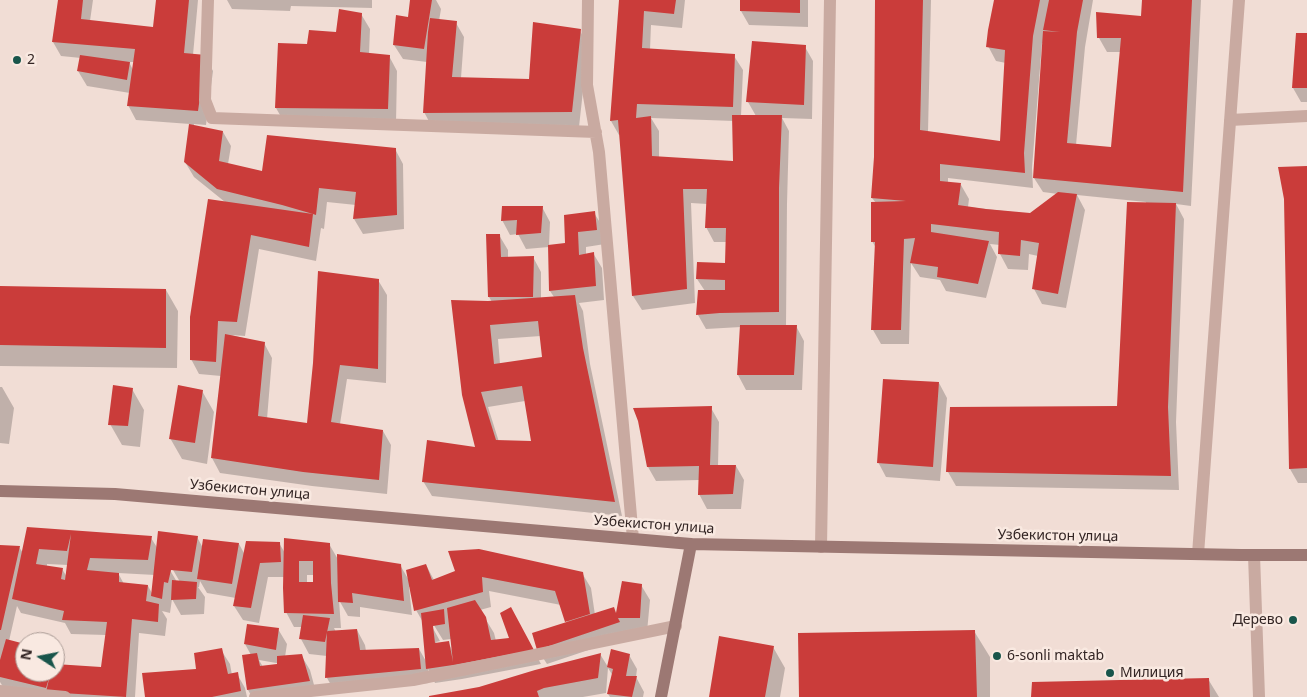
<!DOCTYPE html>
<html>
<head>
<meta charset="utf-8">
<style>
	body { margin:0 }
	#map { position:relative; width:1307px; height:697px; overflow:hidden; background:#f1ddd5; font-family:"Noto Sans",sans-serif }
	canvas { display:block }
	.north { position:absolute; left:15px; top:632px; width:50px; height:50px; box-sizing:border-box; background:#f9e9e1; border:1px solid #aa9b95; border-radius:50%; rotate:281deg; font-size:14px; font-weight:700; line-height:20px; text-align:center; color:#332524 }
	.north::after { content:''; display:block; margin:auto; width:18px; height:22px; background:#19554b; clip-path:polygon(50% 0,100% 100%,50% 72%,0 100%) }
</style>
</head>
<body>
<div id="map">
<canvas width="1307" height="697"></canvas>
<div class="north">N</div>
</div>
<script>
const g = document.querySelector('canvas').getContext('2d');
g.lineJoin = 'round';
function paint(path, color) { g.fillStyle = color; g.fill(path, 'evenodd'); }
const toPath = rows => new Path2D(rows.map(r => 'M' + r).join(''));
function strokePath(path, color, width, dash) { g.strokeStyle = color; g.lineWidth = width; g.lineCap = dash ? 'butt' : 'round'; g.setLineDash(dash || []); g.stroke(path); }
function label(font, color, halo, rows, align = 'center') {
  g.font = font + ' "Noto Sans",sans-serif'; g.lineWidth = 5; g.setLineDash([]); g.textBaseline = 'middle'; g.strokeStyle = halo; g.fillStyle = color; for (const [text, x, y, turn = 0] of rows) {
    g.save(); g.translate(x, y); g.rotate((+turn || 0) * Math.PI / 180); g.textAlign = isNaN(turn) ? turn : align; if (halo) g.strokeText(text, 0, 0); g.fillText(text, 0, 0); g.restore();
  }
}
paint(toPath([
	[57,0,93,0,90,21,154,28,157,0,198,0,193,55,205,56,213,71,206,125,194,124,194,126,223,132,231,146,228,164,264,172,395,149,403,164,404,229,363,234,354,219,356,205,327,202,324,229,321,228,316,261,259,249,245,336,231,335,264,343,272,358,267,419,308,424,378,280,387,295,386,383,347,379,340,424,383,431,391,445,387,494,312,486,220,473,212,458,221,376,199,374,191,359,225,202,194,177,185,162,190,124,136,120,128,105,130,93,87,86,78,71,81,58,61,56,53,42,59,0],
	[129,62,134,62,133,70],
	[227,0,372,0,372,8,291,6,290,11,232,9],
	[412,0,436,0,441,9,439,21,456,23,464,37,461,78,530,81,580,31,588,45,579,127,432,127,424,112,427,62,403,59,394,45,409,19],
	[620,0,685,0,682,28,651,25,650,50,734,56,743,70,741,116,756,116,748,102,805,47,813,61,812,119,782,118,789,131,787,204,786,326,796,326,804,341,802,390,746,390,738,375,741,327,706,329,698,315,705,291,697,279,698,263,726,265,726,242,714,242,706,227,707,204,691,203,695,303,642,310,633,296,621,135,619,135,611,121],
	[651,118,734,121,734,163,659,157,659,131],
	[741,0,808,0,808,27,749,25,741,11],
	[876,0,931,0,928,132,1001,142,1006,63,996,61,988,46,996,0,1093,0,1085,47,1076,145,1112,148,1121,52,1107,52,1099,38,1143,17,1144,0,1201,0,1191,206,1176,204,1184,219,1176,422,1179,490,956,486,948,472,1118,407,1146,202,1077,195,1085,210,1066,308,1042,304,1034,289,1038,256,1029,254,1028,270,1008,269,1000,254,1000,245,990,244,997,257,986,298,946,291,940,280,920,277,911,263,909,344,881,344,873,330,876,248,872,241,876,203,872,198,875,157],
	[1042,43,1044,44,1034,178,1043,192,1058,194,1031,214,968,207,969,199,961,185,948,183,948,178,1033,188,1032,168],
	[361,14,370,29,369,54,389,56,397,71,396,123,284,122,276,108,308,46,337,34],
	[1307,34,1307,102,1301,102,1293,88],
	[1307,167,1307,483,1298,483,1290,469],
	[542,207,550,222,549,246,567,245,594,213,603,227,605,244,586,247,586,255,593,253,602,268,604,300,579,303,583,311,590,364,622,516,432,496,423,481,477,449,463,394,492,302,489,297,499,235,508,250,508,258,533,257,541,272,541,298,554,297,550,291,549,247,526,249,518,234,510,235,502,220],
	[541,336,543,358,500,364,498,339],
	[525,401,533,443,499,442,488,407],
	[0,287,166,290,178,311,177,368,0,366],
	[939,383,947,398,940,481,886,477,878,462],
	[0,387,2,387,14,408,9,444,0,443],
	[132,389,144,410,140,447,122,445,110,424],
	[202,391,214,412,207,464,182,459,170,438],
	[711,408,719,422,718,466,736,466,744,480,741,509,707,509,699,494,699,480,656,481,648,467],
	[28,528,151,538,158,549,197,537,203,548,239,544,245,555,279,543,285,553,329,544,339,561,400,565,410,582,426,565,434,580,456,572,582,573,591,588,595,615,617,616,641,585,650,600,647,632,627,637,547,664,538,650,568,624,561,605,489,591,491,607,480,610,494,633,496,641,511,639,519,624,541,664,462,679,435,683,428,669,429,683,335,692,327,678,327,656,309,654,301,639,302,627,294,627,286,612,284,577,268,577,259,623,243,620,234,606,236,598,207,593,200,581,199,587,198,587,205,597,204,614,181,615,172,599,170,613,162,611,167,619,165,636,139,633,135,697,32,697,5,690,0,682,0,683,0,546,19,547,23,553],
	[169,563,180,582,177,582,167,565],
	[47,564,68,565,67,577,62,569,47,567],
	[118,573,155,575,153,595,148,586,124,584],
	[307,575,314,575,314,583,307,583],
	[409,587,411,587,416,610,424,624,427,663,419,649,366,651,365,645,357,630,336,632,334,628,341,628,339,600,348,616,360,617,360,607,412,615],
	[17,606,21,613,65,623,71,634,106,635,102,668,63,665,55,652,55,672,25,672,25,645,9,641],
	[432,622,443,640,451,639,452,650,448,642,437,644,436,642,440,641,430,623],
	[278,629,287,644,285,657,301,655,310,670,317,696,252,697,248,690,251,655,245,644],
	[259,660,282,664,263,667],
	[974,631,990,657,990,697,800,697],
	[773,647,785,668,780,697,710,697],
	[221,650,230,664,232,675,237,674,245,688,247,697,146,697,197,670],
	[612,651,629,655,637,669,636,677,644,692,643,697,610,697,608,694,613,676,608,668,606,693,583,697,430,697,480,689,600,654,608,667],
	[1208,679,1219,697,1033,697]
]), '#0003');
paint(toPath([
	[58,0,83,0,81,19,153,27,156,0,189,0,184,53,206,55,198,111,127,106,135,49,52,42],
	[410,0,432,0,424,49,393,45,396,15,408,17],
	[619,0,676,0,674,14,644,11,642,48,735,54,733,107,637,104,636,118,651,116,652,156,733,161,732,115,782,115,779,188,779,312,720,313,696,315,698,290,725,290,725,280,696,279,697,262,725,263,726,228,705,228,707,189,683,189,687,289,632,296,618,120,610,121],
	[740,0,800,0,800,13,740,11],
	[875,0,923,0,920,130,1000,141,1005,50,986,47,988,30,994,0,1040,0,1033,36,1024,153,1025,173,940,164,940,181,961,183,958,205,986,209,1030,213,1058,192,1077,194,1058,294,1032,289,1039,243,1021,240,1020,256,998,254,999,232,931,224,931,232,989,241,978,284,937,277,938,267,910,263,915,238,904,239,901,330,871,330,875,242,871,242,871,202,906,201,871,198,874,157],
	[1049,0,1083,0,1077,32,1067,143,1111,147,1121,38,1097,38,1096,12,1141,16,1142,0,1192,0,1183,192,1033,178,1043,31,1060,32,1043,30],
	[339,9,362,13,360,52,390,55,388,109,275,108,278,43,307,44,309,30,336,32],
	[430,18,457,21,452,77,529,79,533,22,581,29,572,112,423,113,428,32],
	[1296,33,1307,33,1307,88,1292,88],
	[752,41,806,45,804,105,746,102],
	[80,55,130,62,127,80,77,71],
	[189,124,223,131,219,161,262,171,267,135,396,148,397,215,353,219,356,192,319,188,316,215,313,214,309,247,251,235,237,322,218,321,216,362,190,360,190,317,208,199,313,214,282,205,217,189,184,162],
	[1307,166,1307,468,1289,469,1284,199,1278,167],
	[1127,202,1176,203,1168,407,1171,476,946,472,950,407,1117,406],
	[502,206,543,206,541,233,516,235,517,220,501,221],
	[595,211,597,230,578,232,579,255,594,252,596,286,549,291,548,245,565,243,564,215],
	[486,234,500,234,501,257,534,256,533,297,488,297],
	[318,271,379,279,378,369,340,365,331,422,383,430,379,480,303,472,211,458,225,334,265,342,258,416,307,423,313,363],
	[0,286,166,289,166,348,0,345],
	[575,295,583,348,615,502,422,482,427,440,475,447,462,395,451,300,488,301],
	[538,321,542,357,494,364,490,325],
	[522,386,531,441,496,440,481,392],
	[740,325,797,325,794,375,737,375],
	[883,379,939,382,933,467,877,463],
	[113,385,133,388,128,426,108,425],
	[178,385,203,390,195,443,169,439],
	[712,406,710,465,736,465,733,494,698,495,699,466,647,467,638,421,633,408],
	[27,527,152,536,148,560,90,558,87,570,119,573,119,582,148,585,146,601,159,604,158,622,132,619,126,697,46,692,50,675,46,688,0,677,0,660,6,639,25,644,25,672,55,672,55,664,101,667,107,622,62,620,64,611,12,599],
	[71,534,65,580,61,579,63,568,36,564,39,549,67,551],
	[158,531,198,536,192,572,171,570,168,583,164,582,162,599,151,596],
	[284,538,330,543,331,583,334,614,284,613,283,588],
	[299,561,313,561,313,582,299,582],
	[203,539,239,543,232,584,197,579],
	[246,541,280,542,281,562,260,563,251,608,233,606],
	[0,545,20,546,1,630,0,630],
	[479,549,583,572,590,614,565,622,555,591,482,577,483,592,414,611,406,570,426,564,432,580,455,571,448,551],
	[337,554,401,564,404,601,352,593,353,603,338,602],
	[172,580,197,582,196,599,171,600],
	[622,581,642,584,640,618,618,618,620,622,537,650,532,633,614,607,616,613],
	[475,600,486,617,491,640,509,638,500,613,511,607,534,650,453,665,426,669,421,613,444,609,445,624,433,626,435,643,449,641,453,662,447,608],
	[303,615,330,618,325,642,299,639],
	[247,624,279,628,276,650,244,644],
	[357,629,360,650,419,648,421,669,325,678,327,631],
	[975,630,977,697,799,697,798,633],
	[719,636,774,646,765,697,709,697],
	[222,648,228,674,238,672,241,691,212,697,145,697,142,673,196,669,194,653],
	[611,649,630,654,626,676,637,676,632,697,607,694,613,669,607,667],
	[257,653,260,666,277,664,277,656,302,654,310,681,247,690,242,655],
	[601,653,598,678,544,688,537,691,539,697,429,697,429,696,479,687,535,670],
	[1209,678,1210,697,1031,697,1032,682]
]), '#ca3c3a');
strokePath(toPath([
	[208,0,205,100,212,118,596,132],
	[588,0,587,85,599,152,633,539],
	[1230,120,1307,116],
	[821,547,830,0],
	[1198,554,1239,0],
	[1254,555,1259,697],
	[0,691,65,697],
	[255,697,413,680,676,626]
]), '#c9aaa1', 12);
strokePath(toPath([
	[0,491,115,494,691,544,1241,555,1307,555],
	[661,697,691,544]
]), '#9c7873', 12);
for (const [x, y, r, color] of [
	[17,60,5,"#19554b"],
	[1293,620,5,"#19554b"],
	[997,656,5,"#19554b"],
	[1110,673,5,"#19554b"]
]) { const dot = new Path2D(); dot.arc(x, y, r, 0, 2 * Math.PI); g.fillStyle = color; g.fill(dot); strokePath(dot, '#f9e9e1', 2); }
label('14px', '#332524', '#f9e9e1', [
	["2",27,60],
	["Дерево",1283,620,"right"],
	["6-sonli maktab",1007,656],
	["Милиция",1120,673]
], 'left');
label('14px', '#332524', '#f9e9e1', [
	["Узбекистон улица",250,490,5],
	["Узбекистон улица",654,525,4],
	["Узбекистон улица",1058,536,1]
]);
</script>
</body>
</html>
